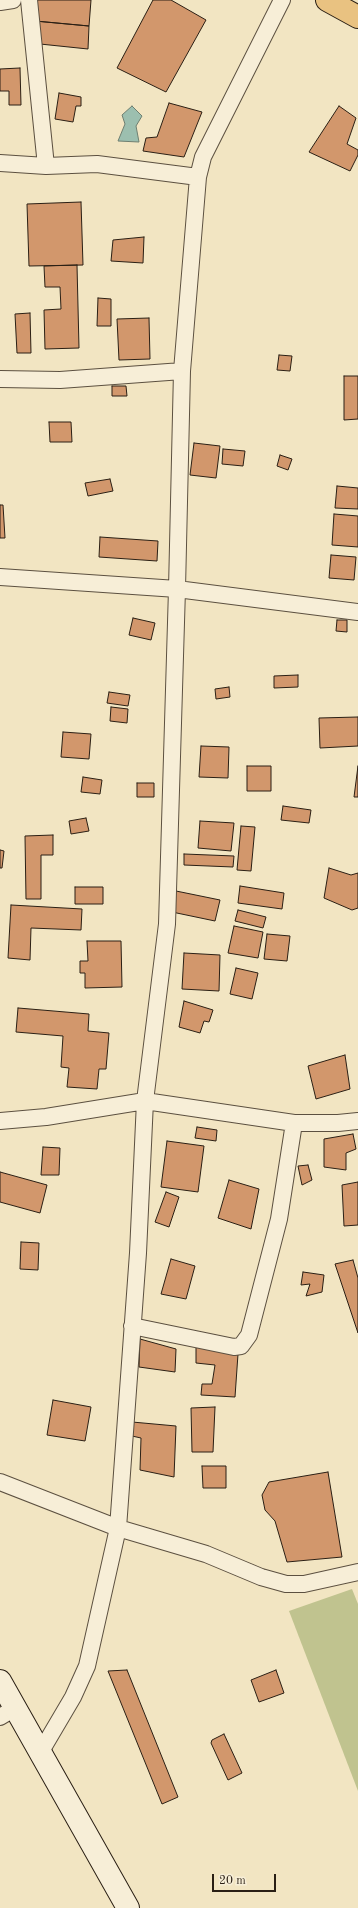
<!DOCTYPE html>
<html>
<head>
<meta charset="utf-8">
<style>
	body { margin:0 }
	#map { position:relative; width:358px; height:1908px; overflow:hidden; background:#f2e5c2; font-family:"Old Standard TT",serif }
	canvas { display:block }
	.scale { position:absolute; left:212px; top:1874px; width:64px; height:18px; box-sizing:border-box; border:2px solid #2a1f14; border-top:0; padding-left:5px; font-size:12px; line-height:14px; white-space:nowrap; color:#2a1f14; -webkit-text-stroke:3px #f7eed7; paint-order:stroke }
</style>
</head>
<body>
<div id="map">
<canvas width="358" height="1908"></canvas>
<div class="scale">20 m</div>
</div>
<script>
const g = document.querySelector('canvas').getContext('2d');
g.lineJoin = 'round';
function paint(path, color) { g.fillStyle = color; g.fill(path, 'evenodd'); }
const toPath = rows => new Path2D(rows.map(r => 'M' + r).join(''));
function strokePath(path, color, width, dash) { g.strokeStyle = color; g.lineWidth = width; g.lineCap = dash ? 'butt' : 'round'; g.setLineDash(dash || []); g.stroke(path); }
paint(toPath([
	[352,1589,358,1604,358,1791,289,1611]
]), '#c0c38f');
const water = toPath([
	[132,106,142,116,136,126,139,142,118,141,125,124,122,115,132,106]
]);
paint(water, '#9cbfaf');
strokePath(water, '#6e7f71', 1);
const building = toPath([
	[35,0,91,0,89,26,35,21,35,0],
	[153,0,171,0,206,20,166,92,117,68,153,0],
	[35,21,89,26,88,49,40,44,35,21],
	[20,68,21,105,9,105,9,91,0,91,0,69,20,68],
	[59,93,81,97,81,106,76,106,73,122,55,119,59,93],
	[169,103,202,112,184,157,143,151,146,138,157,137,169,103],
	[339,106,356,118,347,144,358,150,358,155,350,171,309,152,339,106],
	[81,202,83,265,29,266,27,204,81,202],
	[144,237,143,263,111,261,113,240,144,237],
	[77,265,79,348,45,349,44,310,61,309,60,287,45,287,44,266,77,265],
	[98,298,111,299,111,326,97,326,98,298],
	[30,313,31,353,17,353,15,314,30,313],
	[149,318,150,359,119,360,117,319,149,318],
	[279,355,292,356,290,371,277,370,279,355],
	[344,376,358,376,358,419,344,420,344,376],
	[112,386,126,386,127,396,112,396,112,386],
	[49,422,71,422,72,442,50,442,49,422],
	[194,443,220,446,216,478,190,475,194,443],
	[223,449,245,451,243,466,222,464,223,449],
	[280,455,292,459,288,470,277,466,280,455],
	[110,479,113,491,88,496,85,483,110,479],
	[337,486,358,488,358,509,335,508,337,486],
	[0,505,3,505,5,538,0,538,0,505],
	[334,514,358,516,358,547,332,545,334,514],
	[100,537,158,541,157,561,99,557,100,537],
	[331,555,356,557,354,580,329,578,331,555],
	[133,618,155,623,151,640,129,635,133,618],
	[337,620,347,620,347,632,336,631,337,620],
	[298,675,298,687,274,688,274,676,298,675],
	[229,687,230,697,216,699,215,689,229,687],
	[109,692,130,695,128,706,107,703,109,692],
	[111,707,128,709,127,723,110,721,111,707],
	[358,717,358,746,320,748,319,718,358,717],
	[63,732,91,734,89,759,61,757,63,732],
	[201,746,229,747,228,778,199,777,201,746],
	[247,766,271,766,271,791,247,791,247,766],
	[358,766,358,797,354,797,358,766],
	[83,777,102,780,100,794,81,792,83,777],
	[137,783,154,783,154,797,137,797,137,783],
	[283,806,311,810,309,823,281,820,283,806],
	[86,818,89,831,71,834,69,821,86,818],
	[200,821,234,823,231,851,198,848,200,821],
	[241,826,255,827,251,871,237,870,241,826],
	[53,835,53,855,41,855,41,899,26,899,25,836,53,835],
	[0,850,4,851,2,868,0,868,0,850],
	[184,854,234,856,233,867,184,865,184,854],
	[329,868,351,875,358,873,358,908,352,910,324,898,329,868],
	[240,886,284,893,282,909,238,903,240,886],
	[75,887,103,887,103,904,75,904,75,887],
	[176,891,220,900,215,921,172,912,176,891],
	[11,905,82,909,81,930,31,928,30,960,8,958,11,905],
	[238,910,266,917,263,928,235,921,238,910],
	[234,926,263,932,258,958,228,953,234,926],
	[267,934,290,936,287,961,264,959,267,934],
	[87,941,121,941,122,987,85,988,85,973,80,973,80,961,88,961,87,941],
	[184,953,220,955,219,991,182,989,184,953],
	[236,968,258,973,252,999,230,994,236,968],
	[184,1001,213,1010,209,1022,204,1021,200,1033,179,1027,184,1001],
	[18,1008,89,1014,88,1031,109,1033,106,1069,99,1069,97,1089,67,1087,69,1068,61,1067,63,1036,16,1032,18,1008],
	[345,1055,350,1089,316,1099,308,1066,345,1055],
	[197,1127,217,1130,216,1141,195,1138,197,1127],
	[353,1134,356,1149,346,1153,346,1170,324,1167,324,1139,353,1134],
	[167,1141,204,1146,198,1192,161,1187,167,1141],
	[43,1147,60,1148,59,1175,41,1175,43,1147],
	[308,1165,312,1180,302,1185,298,1166,308,1165],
	[0,1172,47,1185,40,1213,0,1202,0,1172],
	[229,1180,259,1189,251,1229,218,1218,229,1180],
	[358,1182,358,1225,344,1226,342,1185,358,1182],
	[166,1192,179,1197,169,1227,155,1222,166,1192],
	[21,1242,39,1243,38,1270,20,1269,21,1242],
	[171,1259,195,1266,186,1299,161,1294,171,1259],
	[353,1260,358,1278,358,1333,335,1264,353,1260],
	[303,1272,324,1275,322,1292,306,1296,310,1284,301,1285,303,1272],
	[140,1339,176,1349,175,1372,139,1367,140,1339],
	[196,1346,238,1354,235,1397,201,1395,202,1384,212,1384,215,1365,196,1363,196,1346],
	[53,1400,91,1407,85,1441,47,1435,53,1400],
	[215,1407,213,1452,192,1452,191,1408,215,1407],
	[132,1422,176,1426,174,1477,140,1470,141,1438,132,1436,132,1422],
	[202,1466,226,1466,226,1488,203,1488,202,1466],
	[328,1472,342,1557,287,1562,275,1521,265,1510,262,1495,269,1482,328,1472],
	[127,1670,178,1797,162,1804,108,1671,127,1670],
	[276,1670,284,1693,259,1702,251,1680,276,1670],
	[224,1734,242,1773,228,1780,211,1743,212,1740,224,1734]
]);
paint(building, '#d2976c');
strokePath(building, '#2a1f14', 1);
const street = toPath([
	[29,0,46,166],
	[0,2,13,0],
	[0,163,46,166,97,164,198,177],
	[0,379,60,380,182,371],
	[0,577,177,589,358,612],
	[0,1121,46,1117,145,1101,294,1123,338,1123,358,1121],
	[132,1326,234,1347,241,1346,249,1335,279,1219,294,1123],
	[0,1482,118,1528,206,1554,261,1577,286,1584,304,1584,358,1572],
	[0,1717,15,1708],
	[40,1753,73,1697,87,1666,118,1528,138,1253,145,1101,167,924,177,589,182,371,198,177,203,157,282,0]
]);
const secondary = toPath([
	[0,1681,128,1908]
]);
const highway = toPath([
	[327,0,358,17]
]);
strokePath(street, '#5c5040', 18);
strokePath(secondary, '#2a1f14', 24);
strokePath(highway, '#2a1f14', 24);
strokePath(street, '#f7eed7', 16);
strokePath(secondary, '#f7eed7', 22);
strokePath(highway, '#e9c281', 22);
</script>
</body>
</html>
